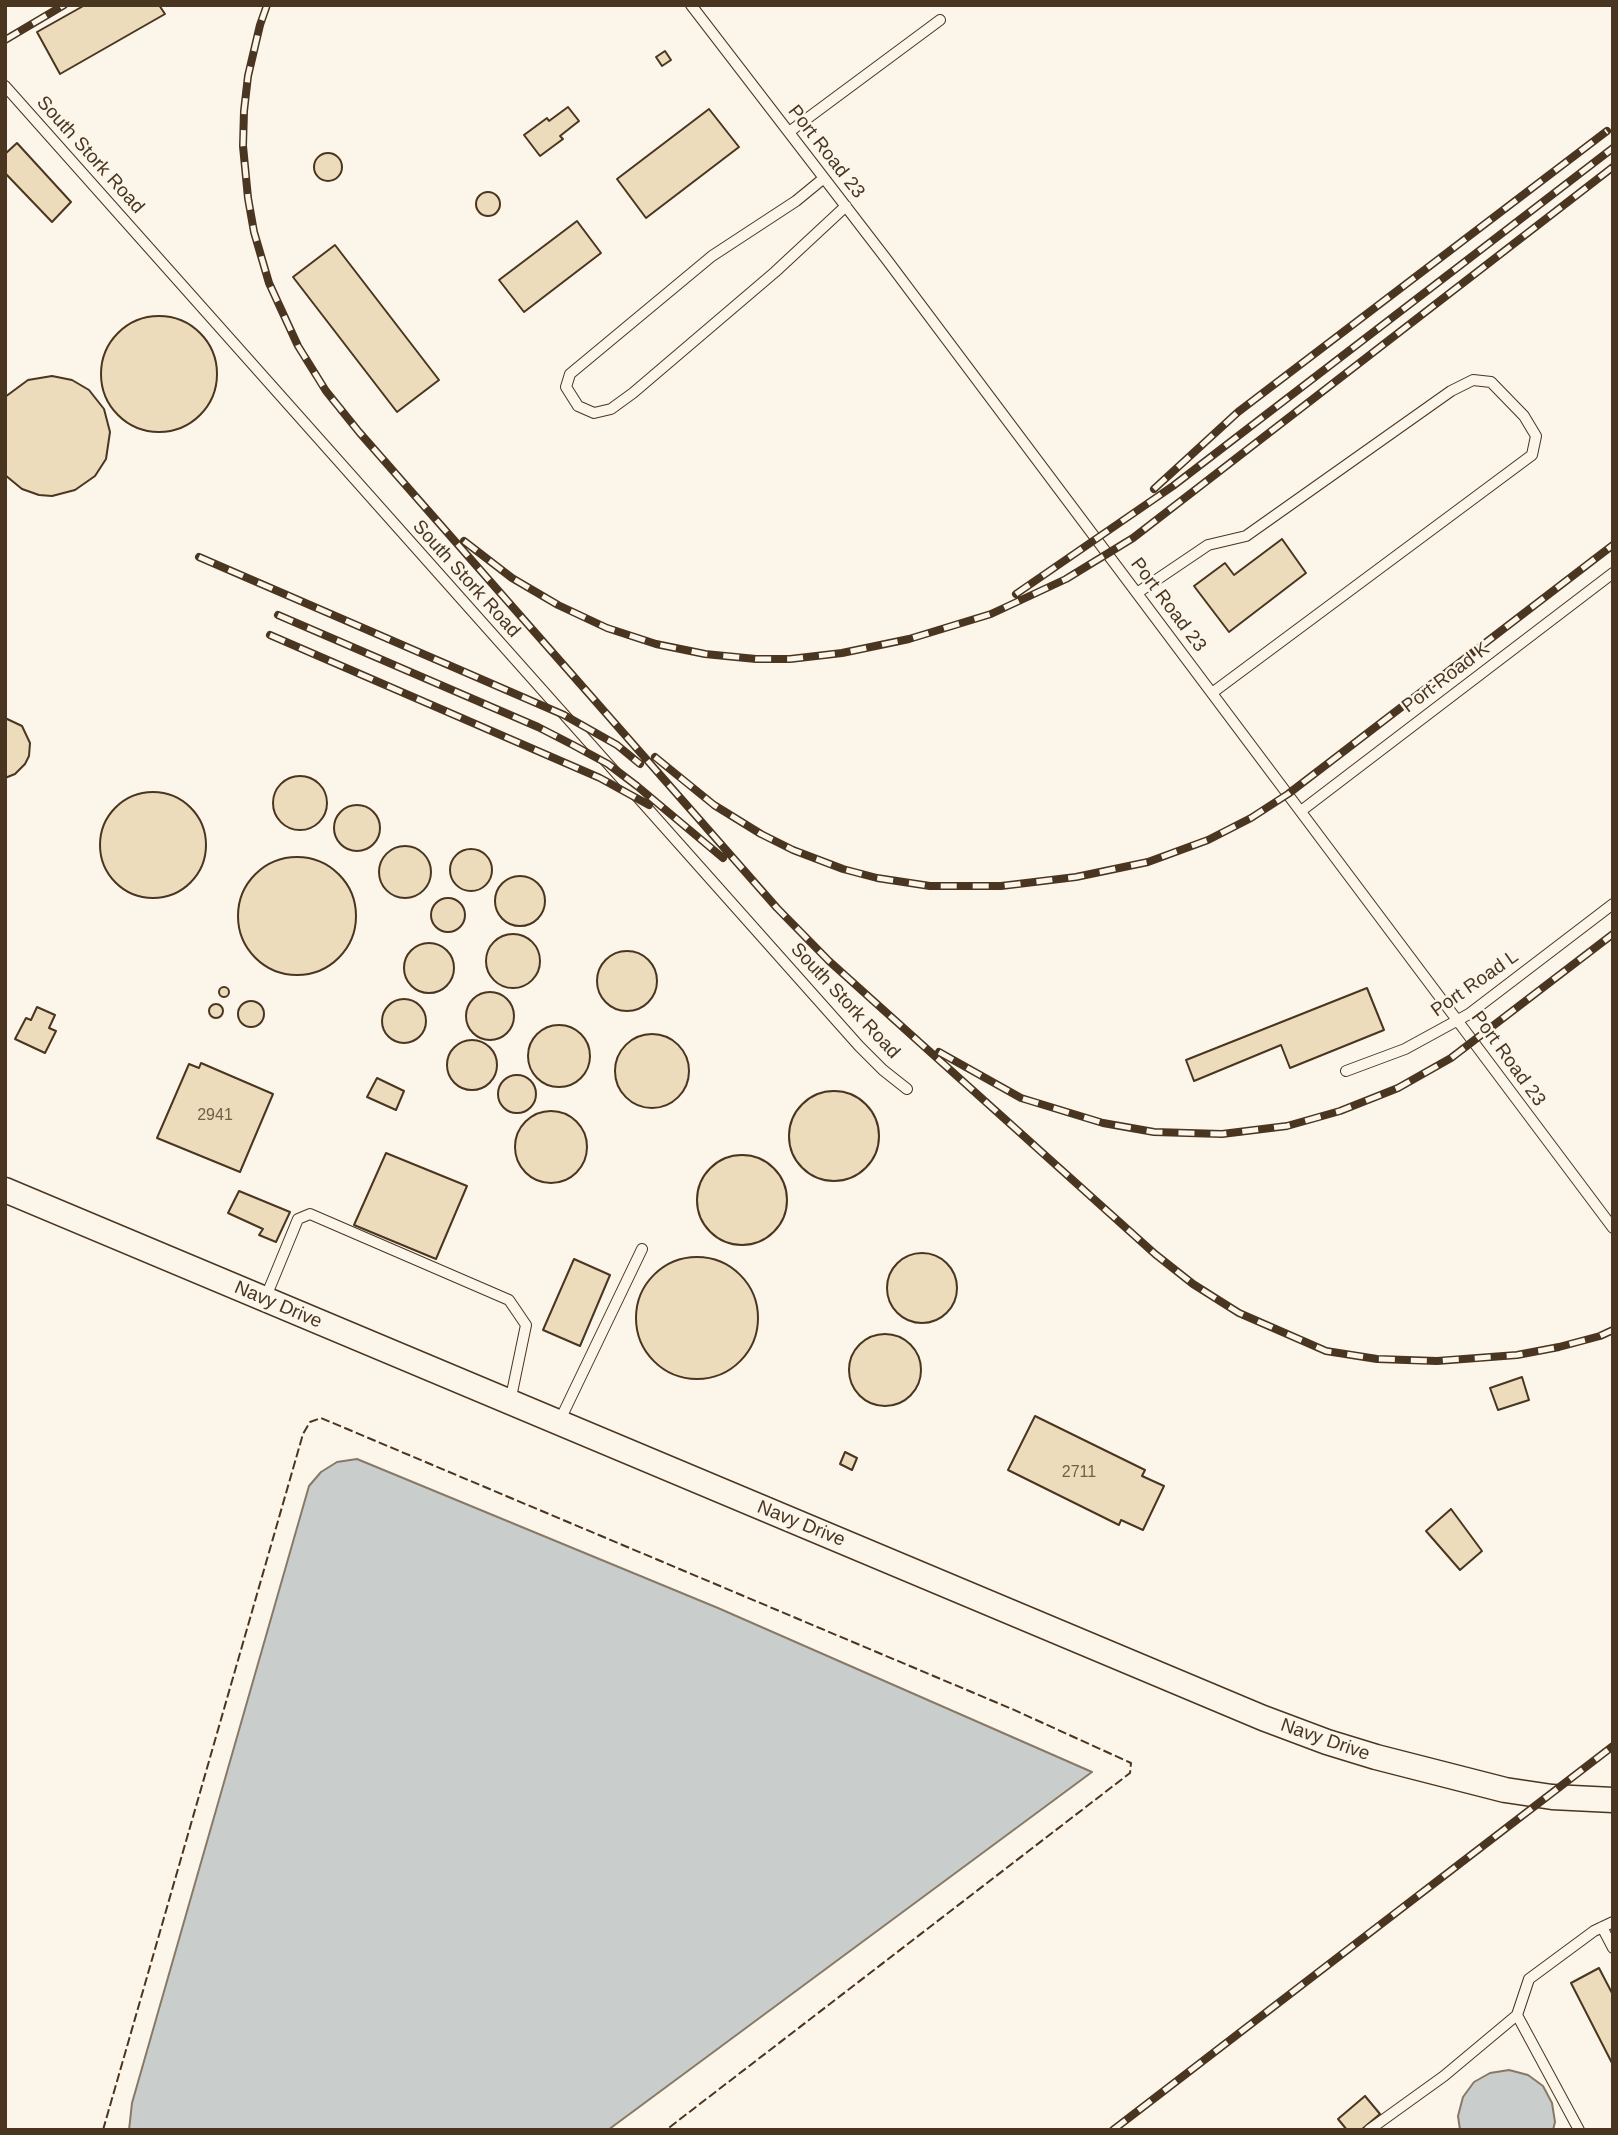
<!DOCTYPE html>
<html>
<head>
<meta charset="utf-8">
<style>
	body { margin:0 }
	#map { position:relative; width:1618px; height:2135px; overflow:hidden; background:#fbf6e9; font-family:Arial,sans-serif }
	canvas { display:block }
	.frame { position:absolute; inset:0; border:7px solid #4a3520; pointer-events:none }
</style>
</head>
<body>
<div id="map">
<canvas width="1618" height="2135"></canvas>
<div class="frame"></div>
</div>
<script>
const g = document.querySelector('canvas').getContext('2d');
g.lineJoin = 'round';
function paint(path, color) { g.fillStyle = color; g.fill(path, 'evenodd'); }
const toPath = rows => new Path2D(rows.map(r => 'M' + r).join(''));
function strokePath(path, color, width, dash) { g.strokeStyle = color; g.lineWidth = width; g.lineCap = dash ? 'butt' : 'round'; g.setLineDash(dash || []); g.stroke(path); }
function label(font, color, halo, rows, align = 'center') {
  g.font = font + ' Arial,sans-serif'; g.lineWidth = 5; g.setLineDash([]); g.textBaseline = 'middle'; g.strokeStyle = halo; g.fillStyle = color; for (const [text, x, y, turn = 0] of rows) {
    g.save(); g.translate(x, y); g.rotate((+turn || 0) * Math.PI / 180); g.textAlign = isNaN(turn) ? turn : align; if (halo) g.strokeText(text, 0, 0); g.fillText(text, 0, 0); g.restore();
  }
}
const water = toPath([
	[357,1459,718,1608,1092,1772,608,2130,129,2130,132,2103,309,1486,321,1472,337,1462,357,1459],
	[1509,2070,1528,2075,1543,2086,1552,2103,1555,2122,1553,2130,1460,2130,1458,2116,1463,2097,1474,2082,1490,2073,1509,2070]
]);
paint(water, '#c9cecd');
strokePath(water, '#887966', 2);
const building = toPath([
	[85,5,159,5,165,14,60,74,37,32,85,5],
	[665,51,671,60,662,66,656,57,665,51],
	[568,107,579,121,560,136,563,139,540,156,524,135,547,118,549,121,568,107],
	[709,109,739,147,646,218,617,179,709,109],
	[17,143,71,202,52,222,5,173,5,154,17,143],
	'314 167a14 14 0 1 1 28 0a14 14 0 1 1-28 0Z',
	'476 204a12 12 0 1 1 24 0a12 12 0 1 1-24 0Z',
	[577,221,601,253,524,312,499,280,577,221],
	[335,245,439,380,397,412,293,277,335,245],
	'101 374a58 58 0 1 1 116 0a58 58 0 1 1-116 0Z',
	[52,376,72,380,89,390,104,409,110,432,106,459,95,476,75,490,52,496,39,495,22,489,5,475,5,397,28,380,52,376],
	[1282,539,1306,573,1229,632,1194,586,1225,563,1234,575,1282,539],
	[5,718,22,726,30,743,29,756,25,764,15,774,5,778,5,718],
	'273 803a27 27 0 1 1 54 0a27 27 0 1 1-54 0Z',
	'100 845a53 53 0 1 1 106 0a53 53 0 1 1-106 0Z',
	'334 828a23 23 0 1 1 46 0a23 23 0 1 1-46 0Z',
	'379 872a26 26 0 1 1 52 0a26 26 0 1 1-52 0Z',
	'450 870a21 21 0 1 1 42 0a21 21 0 1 1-42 0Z',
	'238 916a59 59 0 1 1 118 0a59 59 0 1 1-118 0Z',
	'495 901a25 25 0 1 1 50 0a25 25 0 1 1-50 0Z',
	'431 915a17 17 0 1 1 34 0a17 17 0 1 1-34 0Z',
	'486 961a27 27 0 1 1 54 0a27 27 0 1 1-54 0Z',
	'404 968a25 25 0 1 1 50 0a25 25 0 1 1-50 0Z',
	'597 981a30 30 0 1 1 60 0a30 30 0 1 1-60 0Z',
	'219 992a5 5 0 1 1 10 0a5 5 0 1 1-10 0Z',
	[1367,988,1384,1030,1290,1068,1281,1045,1194,1081,1186,1060,1367,988],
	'466 1016a24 24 0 1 1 48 0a24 24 0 1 1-48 0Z',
	'382 1021a22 22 0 1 1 44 0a22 22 0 1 1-44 0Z',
	'238 1014a13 13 0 1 1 26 0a13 13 0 1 1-26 0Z',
	'209 1011a7 7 0 1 1 14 0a7 7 0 1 1-14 0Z',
	[37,1007,55,1015,49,1028,56,1031,45,1053,15,1039,26,1018,31,1020,37,1007],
	'528 1056a31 31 0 1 1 62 0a31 31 0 1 1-62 0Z',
	'615 1071a37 37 0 1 1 74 0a37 37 0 1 1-74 0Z',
	'447 1065a25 25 0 1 1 50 0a25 25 0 1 1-50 0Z',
	[201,1063,273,1094,240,1172,157,1138,189,1064,199,1068,201,1063],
	'498 1094a19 19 0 1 1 38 0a19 19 0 1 1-38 0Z',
	[377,1078,404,1091,396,1110,367,1097,377,1078],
	'789 1136a45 45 0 1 1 90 0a45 45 0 1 1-90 0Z',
	'515 1147a36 36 0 1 1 72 0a36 36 0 1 1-72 0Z',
	[386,1153,467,1186,436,1259,354,1225,386,1153],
	'697 1200a45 45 0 1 1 90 0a45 45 0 1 1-90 0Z',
	[239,1191,290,1212,276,1242,259,1235,263,1229,228,1213,239,1191],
	'887 1288a35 35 0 1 1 70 0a35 35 0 1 1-70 0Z',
	'636 1318a61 61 0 1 1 122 0a61 61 0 1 1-122 0Z',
	[574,1259,610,1275,580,1346,543,1330,574,1259],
	'849 1370a36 36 0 1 1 72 0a36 36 0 1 1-72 0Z',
	[1522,1377,1529,1400,1498,1410,1490,1388,1522,1377],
	[1035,1416,1145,1470,1142,1476,1164,1486,1143,1530,1121,1520,1119,1525,1008,1470,1035,1416],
	[845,1452,857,1458,852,1470,840,1464,845,1452],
	[1451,1509,1482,1551,1460,1570,1426,1531,1451,1509],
	[1599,1968,1613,1995,1613,2065,1571,1983,1599,1968],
	[1365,2096,1380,2114,1361,2130,1347,2130,1338,2119,1365,2096]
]);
paint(building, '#ecdcbc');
strokePath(building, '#4a3520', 2);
const service = toPath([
	[691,5,887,260,1613,1228],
	[5,86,859,1046,883,1070,907,1089],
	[789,132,940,20],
	[824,178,796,201,712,256,570,374,566,387,578,406,594,413,611,409,633,393,775,272,846,206],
	[1137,593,1208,545,1246,536,1451,391,1473,380,1491,382,1524,416,1536,436,1532,455,1212,693],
	[1301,811,1613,573],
	[1346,1071,1405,1049,1469,1014,1613,904],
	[265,1299,298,1219,310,1214,509,1300,526,1325,510,1402],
	[560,1420,642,1249],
	[1602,1927,1613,1948],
	[1517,2015,1579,2130],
	[1369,2130,1444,2076,1517,2015,1529,1979,1594,1931,1613,1922]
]);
const tertiary = toPath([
	[5,1190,1263,1718,1327,1742,1376,1757,1505,1790,1552,1797,1613,1800]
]);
strokePath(service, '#4a3520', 12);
strokePath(tertiary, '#4a3520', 27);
strokePath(service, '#fbf6e9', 10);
strokePath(tertiary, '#fbf6e9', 24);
const rail = toPath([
	[267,5,260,25,248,76,244,111,243,146,248,198,254,232,269,283,298,346,326,391,359,432,777,908,829,961,1155,1254,1193,1284,1239,1313,1326,1351,1377,1359,1437,1361,1517,1355,1559,1347,1600,1336,1613,1330],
	[5,40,64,5],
	[1154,489,1238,412,1607,131],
	[464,541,512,578,558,605,607,628,656,644,705,654,756,659,790,659,842,653,909,639,991,614,1066,579,1133,538,1613,167],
	[199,557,564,715,617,745,640,764],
	[1016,594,1173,486,1613,148],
	[278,615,538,727,573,745,608,764,637,786,723,858],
	[270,635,600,778,649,805],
	[655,757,714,805,761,834,793,850,843,869,877,878,930,886,1001,886,1076,877,1148,862,1208,840,1251,818,1288,794,1613,545],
	[939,1052,1021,1098,1103,1123,1154,1132,1222,1134,1287,1126,1340,1111,1398,1088,1451,1058,1613,934],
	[1113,2130,1613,1746]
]);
strokePath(rail, '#4a3520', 8);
strokePath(rail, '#fbf6e9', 5, [16]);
strokePath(toPath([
	[103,2130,303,1434,310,1422,321,1418,1012,1709,1131,1763,1130,1773,666,2130]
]), '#4a3520', 2, [9, 3.5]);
label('16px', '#725f47', null, [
	["2941",215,1116],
	["2711",1079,1473]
]);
label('19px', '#4a3520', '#fbf6e9', [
	["Port Road 23",826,152,52],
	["South Stork Road",90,155,48],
	["South Stork Road",466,579,48],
	["Port Road 23",1168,605,53],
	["Port Road K",1446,678,-37],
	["Port Road L",1475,984,-35],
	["South Stork Road",845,1001,47],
	["Port Road 23",1508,1059,54],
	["Navy Drive",278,1305,23],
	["Navy Drive",801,1524,22],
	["Navy Drive",1325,1740,19]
]);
</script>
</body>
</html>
